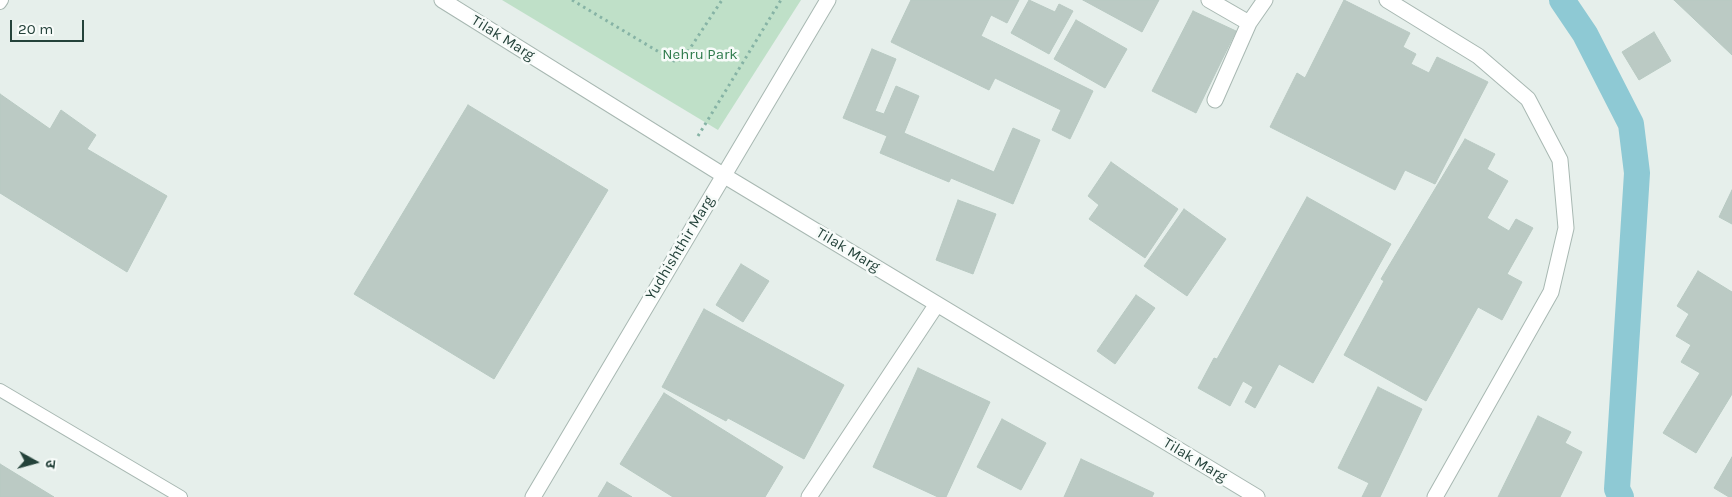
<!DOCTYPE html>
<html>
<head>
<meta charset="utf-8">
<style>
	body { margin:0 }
	#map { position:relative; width:1732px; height:497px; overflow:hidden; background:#e6efeb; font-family:Karla,"Noto Sans Devanagari",sans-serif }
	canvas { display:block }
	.north { position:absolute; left:10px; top:437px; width:50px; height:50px; -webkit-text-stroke:4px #f7fbf9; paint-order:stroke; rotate:97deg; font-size:14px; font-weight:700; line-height:20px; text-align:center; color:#24423a }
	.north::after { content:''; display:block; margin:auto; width:18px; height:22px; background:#24423a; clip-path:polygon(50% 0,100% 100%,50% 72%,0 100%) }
	.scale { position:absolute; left:10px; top:20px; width:74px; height:22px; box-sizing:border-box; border:2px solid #24423a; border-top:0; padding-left:6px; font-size:15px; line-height:18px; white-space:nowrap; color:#24423a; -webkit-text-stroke:4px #f7fbf9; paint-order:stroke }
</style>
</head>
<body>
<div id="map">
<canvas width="1732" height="497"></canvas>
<div class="north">उ</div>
<div class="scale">20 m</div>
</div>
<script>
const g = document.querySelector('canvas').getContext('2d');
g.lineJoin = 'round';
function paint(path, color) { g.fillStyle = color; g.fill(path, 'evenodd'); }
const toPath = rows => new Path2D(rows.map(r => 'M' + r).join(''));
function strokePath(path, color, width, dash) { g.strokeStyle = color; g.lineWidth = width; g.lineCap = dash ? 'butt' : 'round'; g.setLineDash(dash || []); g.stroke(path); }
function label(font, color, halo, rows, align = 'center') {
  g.font = font + ' Karla,sans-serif'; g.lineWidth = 5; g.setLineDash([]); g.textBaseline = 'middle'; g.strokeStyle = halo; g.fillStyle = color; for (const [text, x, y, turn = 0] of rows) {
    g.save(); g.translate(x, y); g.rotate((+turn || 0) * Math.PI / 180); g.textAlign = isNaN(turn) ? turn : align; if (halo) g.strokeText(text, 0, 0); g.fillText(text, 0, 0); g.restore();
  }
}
paint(toPath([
	[502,0,801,0,718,130]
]), '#bfe0c8');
strokePath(toPath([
	[1562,0,1585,34,1631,124,1637,173,1617,489,1621,497]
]), '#8ec9d4', 26);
const building = toPath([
	[911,0,1019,0,1007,23,991,15,981,36,1093,91,1070,139,1052,130,1061,110,995,78,989,90,891,42,911,0],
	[1029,0,1055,12,1059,4,1073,11,1049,54,1011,33,1029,0],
	[1083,0,1159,0,1142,32,1083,0],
	[1344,0,1410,33,1403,47,1416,54,1411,64,1429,73,1437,57,1488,82,1435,184,1405,170,1395,190,1270,127,1297,73,1305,78,1344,0],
	[1674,0,1732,0,1732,55,1674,0],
	[1193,11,1236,31,1196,113,1152,91,1193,11],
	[1076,20,1127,49,1105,88,1054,59,1076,20],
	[1654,32,1671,61,1639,80,1622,52,1654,32],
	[872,49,896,59,875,111,884,114,896,86,919,96,904,133,994,172,1013,128,1040,140,1013,204,951,178,949,182,880,153,887,136,843,118,872,49],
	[0,94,50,129,61,110,96,135,87,149,167,196,127,272,0,193,0,94],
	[468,105,608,190,494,379,354,294,468,105],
	[1465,139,1495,154,1487,169,1508,181,1487,218,1509,231,1516,219,1533,228,1507,274,1522,282,1502,320,1478,307,1426,401,1344,355,1384,281,1381,279,1465,139],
	[1111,162,1178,209,1145,258,1089,219,1099,205,1088,196,1111,162],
	[1732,190,1732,224,1719,217,1732,190],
	[1307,197,1391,244,1313,383,1279,364,1255,408,1245,402,1253,387,1243,381,1230,406,1198,388,1214,358,1217,359,1307,197],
	[958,200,996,214,973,274,936,260,958,200],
	[1184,209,1226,239,1187,296,1144,266,1184,209],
	[741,264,769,281,743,322,716,305,741,264],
	[1698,271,1732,292,1732,394,1696,453,1663,433,1700,373,1681,362,1691,345,1676,336,1689,314,1677,306,1698,271],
	[1136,295,1155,308,1115,364,1097,351,1136,295],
	[704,309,844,385,804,459,728,418,726,421,662,387,704,309],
	[918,368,990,402,946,497,938,497,873,467,918,368],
	[1378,387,1422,409,1380,497,1362,497,1369,483,1338,468,1378,387],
	[664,393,783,467,765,497,673,497,620,464,664,393],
	[1538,416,1571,432,1565,443,1582,452,1560,497,1498,497,1538,416],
	[1002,419,1046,443,1021,490,977,467,1002,419],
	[1732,457,1732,497,1729,497,1714,488,1732,457],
	[1081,459,1154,493,1152,497,1064,497,1081,459],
	[0,464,54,497,0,497,0,464],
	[607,482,632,497,598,497,607,482]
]);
paint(building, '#bbcac4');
strokePath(building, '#b8c9c2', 1);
const lane = toPath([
	[0,3,2,0],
	[0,390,181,497]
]);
const street = toPath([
	[442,0,723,175,1257,497],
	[1209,0,1249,23],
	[1387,0,1478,56,1528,99,1560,160,1566,228,1551,292,1435,497],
	[1215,100,1249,23,1265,0],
	[533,497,828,0],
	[809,497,937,304]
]);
strokePath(lane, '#a8b8b2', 14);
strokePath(street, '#a8b8b2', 17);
strokePath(toPath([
	[572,0,674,61,683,59,722,0],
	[698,136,781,0]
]), '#86b3a5', 3, [2.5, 4]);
strokePath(lane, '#fff', 12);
strokePath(street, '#fff', 15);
label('15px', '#24423a', '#f7fbf9', [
	["Tilak Marg",503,38,32],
	["Yudhishthir Marg",680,248,-59],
	["Tilak Marg",848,250,31],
	["Tilak Marg",1195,460,31]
]);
label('15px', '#2d7a4b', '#f7fbf9', [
	["Nehru Park",700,55]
]);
</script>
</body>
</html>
